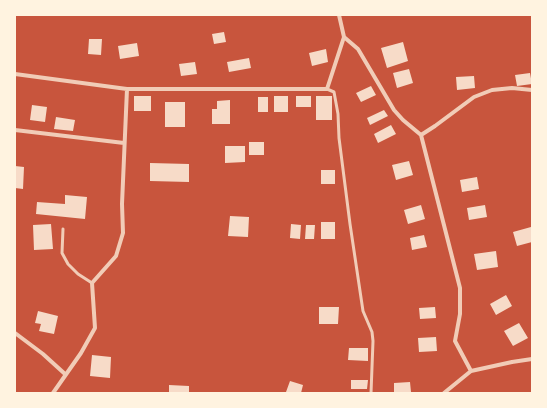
<!DOCTYPE html>
<html>
<head>
<meta charset="utf-8">
<style>
	body { margin:0 }
	#map { position:relative; width:547px; height:408px; overflow:hidden; background:#c8553d; font-family:Overpass,sans-serif }
	canvas { display:block }
	.frame { position:absolute; inset:0; border:16px solid #fff3e0; pointer-events:none }
</style>
</head>
<body>
<div id="map">
<canvas width="547" height="408"></canvas>
<div class="frame"></div>
</div>
<script>
const g = document.querySelector('canvas').getContext('2d');
g.lineJoin = 'round';
function paint(path, color) { g.fillStyle = color; g.fill(path, 'evenodd'); }
const toPath = rows => new Path2D(rows.map(r => 'M' + r).join(''));
function strokePath(path, color, width, dash) { g.strokeStyle = color; g.lineWidth = width; g.lineCap = dash ? 'butt' : 'round'; g.setLineDash(dash || []); g.stroke(path); }
paint(toPath([
	[224,32,226,42,214,44,212,34],
	[89,39,102,39,101,55,88,54],
	[403,42,408,61,387,68,381,48],
	[137,43,139,56,120,59,118,46],
	[326,49,328,62,312,66,309,53],
	[249,58,251,68,229,72,227,62],
	[195,62,197,74,181,76,179,64],
	[409,69,413,83,397,88,393,73],
	[530,73,532,84,517,86,515,75],
	[474,76,475,88,457,90,456,77],
	[371,86,376,95,361,102,356,93],
	[134,96,151,96,151,111,134,111],
	[274,96,288,96,288,112,274,112],
	[296,96,311,96,311,107,296,107],
	[316,96,332,96,332,120,316,120],
	[258,97,268,97,268,112,258,112],
	[230,100,230,124,212,124,212,109,217,109,217,101],
	[165,102,185,102,185,127,165,127],
	[32,105,47,107,45,122,30,120],
	[384,110,388,116,370,125,367,118],
	[56,117,75,120,73,131,54,129],
	[391,125,396,134,378,143,374,134],
	[249,142,264,142,264,155,249,155],
	[225,146,245,146,245,162,225,163],
	[409,161,413,175,396,180,392,165],
	[150,163,189,164,189,182,150,181],
	[15,166,24,167,23,189,15,188],
	[321,170,335,170,335,184,321,184],
	[477,177,479,189,462,192,460,180],
	[65,195,87,197,85,219,36,214,37,202,65,204],
	[421,205,425,219,408,224,404,210],
	[485,205,487,217,469,220,467,208],
	[230,216,249,217,248,237,228,236],
	[321,222,335,222,335,239,321,239],
	[51,224,53,249,34,250,33,225],
	[291,224,301,225,300,239,290,238],
	[306,225,315,225,314,239,305,239],
	[531,227,532,242,517,246,513,232],
	[424,235,427,247,412,250,410,238],
	[496,251,498,267,477,270,474,254],
	[506,295,512,306,496,315,490,304],
	[319,307,339,307,338,324,319,324],
	[435,307,436,318,420,319,419,308],
	[38,311,58,316,54,334,39,331,41,324,35,323],
	[519,323,528,338,513,346,504,331],
	[436,337,437,351,419,352,418,338],
	[349,348,368,348,368,361,348,360],
	[92,355,111,357,110,378,90,376],
	[351,380,368,380,367,389,351,389],
	[290,381,303,385,301,393,286,392],
	[410,382,411,392,394,393,394,383],
	[169,385,189,386,189,393,169,393]
]), '#f7dbc8');
strokePath(toPath([
	[327,89,334,92,338,114,339,138,350,224,363,311,372,332,373,341,371,393],
	[63,229,62,253,68,264,78,274,92,283]
]), '#f1ccb7', 3);
strokePath(toPath([
	[344,37,358,49,394,110,403,120,421,135],
	[15,74,127,89,327,89,344,37,339,15],
	[15,130,124,143],
	[15,333,43,354,65,374],
	[471,371,455,341,460,314,460,288,421,135,435,126,474,97,492,90,512,88,532,90],
	[53,393,81,353,95,328,92,283,116,256,123,233,122,204,127,89],
	[444,393,471,371,512,362,532,359]
]), '#f1ccb7', 4);
</script>
</body>
</html>
